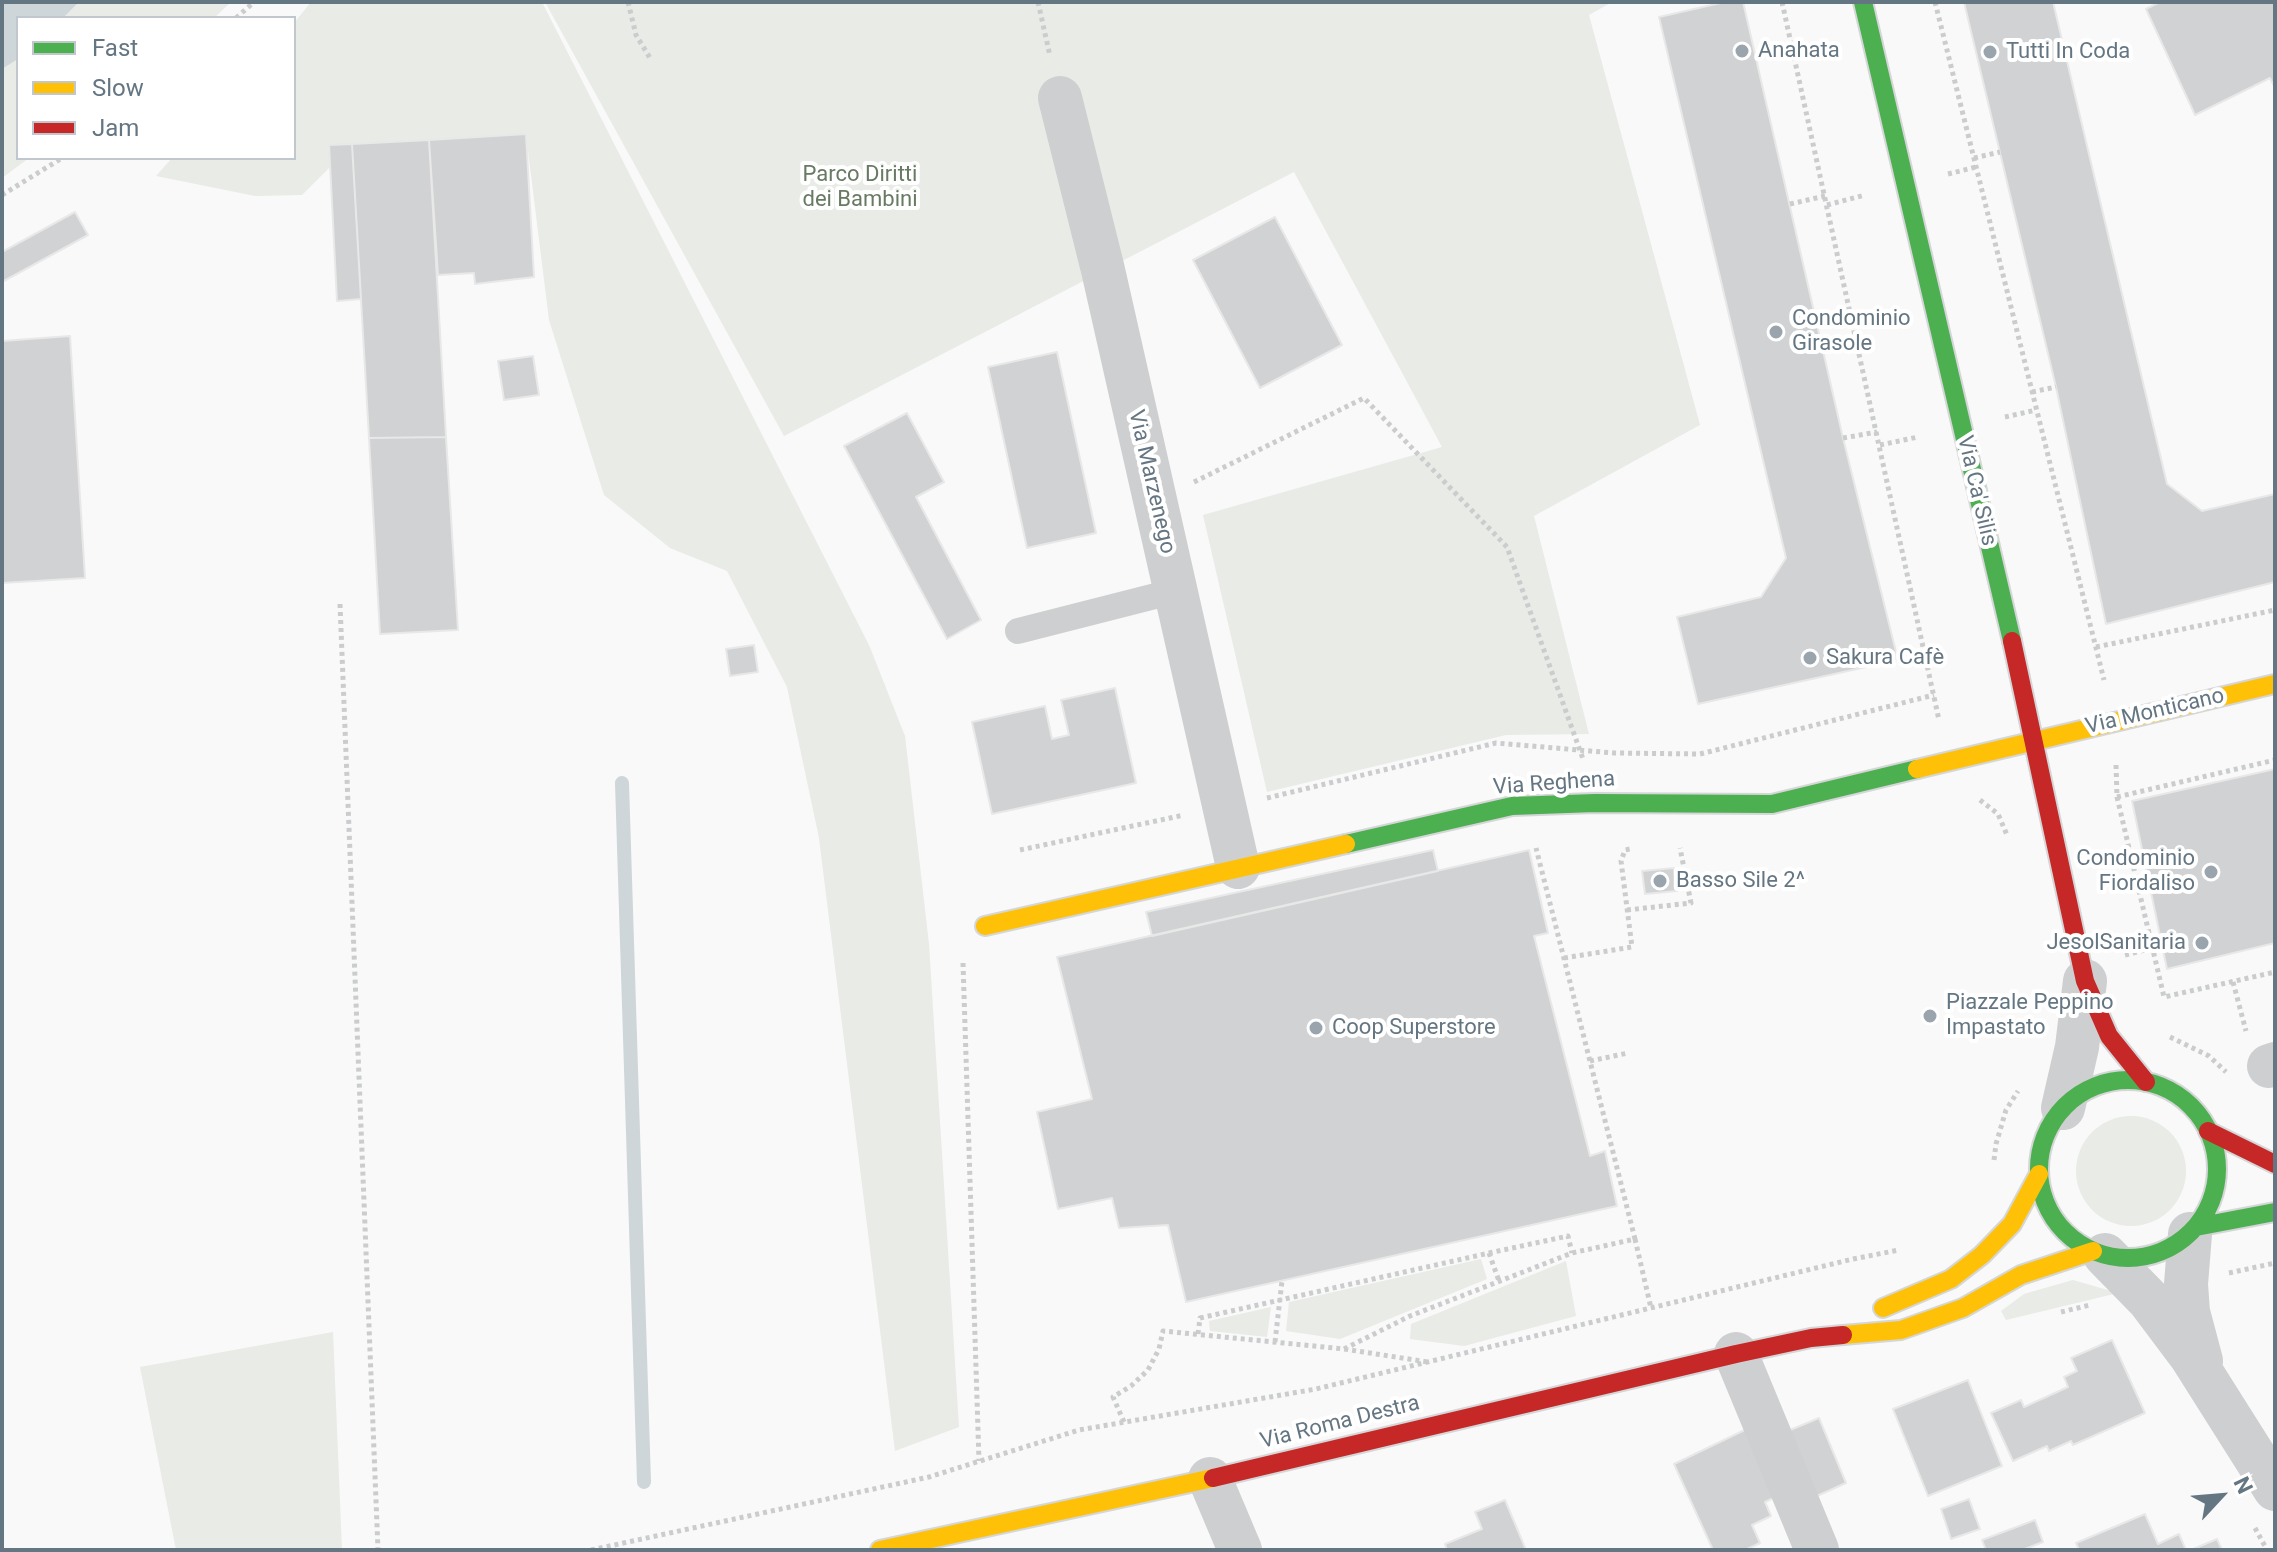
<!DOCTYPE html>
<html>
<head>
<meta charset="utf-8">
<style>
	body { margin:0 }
	#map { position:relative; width:2277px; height:1552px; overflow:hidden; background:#f9f9f9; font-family:Roboto,sans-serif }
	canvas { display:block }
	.frame { position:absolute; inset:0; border:4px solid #657683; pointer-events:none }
	.legend { position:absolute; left:16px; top:16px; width:280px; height:144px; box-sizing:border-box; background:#fff; border:2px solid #c1c8cd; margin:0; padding:10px 14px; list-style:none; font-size:24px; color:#657683 }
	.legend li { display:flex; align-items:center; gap:16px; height:40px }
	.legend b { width:40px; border:2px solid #c1c8cd }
	.north { position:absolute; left:2181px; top:1456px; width:80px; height:80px; -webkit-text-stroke:6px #fff; paint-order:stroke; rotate:64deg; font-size:22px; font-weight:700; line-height:32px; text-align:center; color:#657683 }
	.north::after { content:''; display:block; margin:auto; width:28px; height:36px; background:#657683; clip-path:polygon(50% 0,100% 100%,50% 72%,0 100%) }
</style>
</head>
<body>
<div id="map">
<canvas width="2277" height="1552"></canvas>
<div class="frame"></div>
<ul class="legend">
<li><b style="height:10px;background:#4caf50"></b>Fast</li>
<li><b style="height:10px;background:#ffc107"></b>Slow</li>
<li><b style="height:10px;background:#c62828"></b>Jam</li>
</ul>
<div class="north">N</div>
</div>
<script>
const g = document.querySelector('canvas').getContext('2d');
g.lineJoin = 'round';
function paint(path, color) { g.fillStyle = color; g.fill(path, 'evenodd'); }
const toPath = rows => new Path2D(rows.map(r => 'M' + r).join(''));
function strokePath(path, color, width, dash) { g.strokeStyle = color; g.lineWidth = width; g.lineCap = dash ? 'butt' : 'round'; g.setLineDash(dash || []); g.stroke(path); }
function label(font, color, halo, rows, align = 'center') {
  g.font = font + ' Roboto,sans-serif'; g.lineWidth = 8; g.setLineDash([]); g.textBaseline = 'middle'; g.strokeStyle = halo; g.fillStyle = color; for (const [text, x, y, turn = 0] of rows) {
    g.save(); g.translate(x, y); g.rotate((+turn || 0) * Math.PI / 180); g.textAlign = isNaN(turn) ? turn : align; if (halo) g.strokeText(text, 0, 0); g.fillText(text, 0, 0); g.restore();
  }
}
paint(toPath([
	[79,2,231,2,214,18,63,18],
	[311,2,542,2,869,645,905,736,929,944,959,1427,895,1451,819,838,787,687,727,571,670,548,604,495,549,320,526,135,329,145,330,167,302,195,255,196,156,176,172,158,294,158,294,23],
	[545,2,1612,2,1589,15,1700,425,1534,516,1589,734,1506,735,1267,792,1203,515,1442,447,1294,172,784,436],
	[18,59,18,158,29,158,2,178,2,69],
	'2076 1171a55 55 0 1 1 110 0a55 55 0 1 1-110 0Z',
	[1481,1259,1487,1279,1340,1339,1286,1331,1289,1302],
	[1566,1261,1576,1316,1464,1346,1410,1339,1411,1324],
	[2073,1280,2118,1293,2006,1320,2001,1311,2024,1294],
	[1271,1307,1267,1337,1210,1331,1209,1321],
	[333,1332,342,1550,176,1550,140,1367]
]), '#e8ebe6');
paint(toPath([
	[2,2,79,2,63,18,18,18,18,59,2,69]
]), '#ced6d9');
strokePath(toPath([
	[622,783,644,1482]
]), '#ced6d9', 14);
const building = toPath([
	[1725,2,1743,2,1843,438,1898,660,1698,704,1677,617,1761,597,1786,558,1659,17,1725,2],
	[1964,2,2053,2,2167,484,2202,511,2275,494,2275,582,2106,624,2056,387,1964,2],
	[2160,2,2275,2,2275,88,2270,78,2195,115,2146,9,2160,2],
	[526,134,534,277,475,284,474,273,438,275,429,140,526,134],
	[429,140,446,437,369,438,352,144,429,140],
	[352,144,361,299,337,301,329,145,352,144],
	[75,212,88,235,2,282,2,252,75,212],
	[1275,217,1342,345,1260,388,1193,260,1275,217],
	[70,336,85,578,2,583,2,341,70,336],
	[1057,352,1096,533,1027,548,988,367,1057,352],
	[533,356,539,395,504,400,498,361,533,356],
	[907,413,944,482,916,497,981,620,947,639,844,446,907,413],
	[446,437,458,630,380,634,369,438,446,437],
	[754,645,758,672,730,676,726,649,754,645],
	[1115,688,1136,783,992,814,972,722,1045,706,1052,739,1069,735,1061,700,1115,688],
	[2275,769,2275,943,2167,969,2132,801,2275,769],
	[1433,850,1438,871,1152,936,1146,912,1433,850],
	[1529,850,1548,933,1534,936,1590,1156,1605,1151,1617,1206,1186,1302,1168,1225,1119,1228,1112,1198,1058,1209,1037,1112,1092,1099,1057,957,1529,850],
	[1674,868,1677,891,1645,894,1642,871,1674,868],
	[2112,1340,2145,1413,2073,1445,2071,1441,2049,1451,2047,1446,2013,1461,1991,1413,2021,1400,2024,1407,2068,1387,2064,1377,2077,1371,2071,1358,2112,1340],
	[1968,1380,2002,1466,1928,1496,1893,1409,1968,1380],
	[1819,1418,1846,1483,1810,1499,1783,1433,1819,1418],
	[1751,1427,1782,1494,1765,1502,1771,1516,1752,1525,1760,1543,1745,1550,1713,1550,1674,1464,1751,1427],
	[1969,1499,1980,1529,1951,1539,1941,1509,1969,1499],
	[1505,1500,1526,1550,1447,1550,1445,1544,1482,1529,1475,1512,1505,1500],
	[2145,1514,2158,1544,2179,1534,2186,1550,2079,1550,2076,1543,2145,1514],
	[2035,1520,2043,1542,2022,1550,1986,1550,1982,1540,2035,1520],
	[2217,1539,2222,1550,2191,1550,2217,1539]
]);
paint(building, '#d0d2d3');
strokePath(building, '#e8e8e8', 2);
const fast = toPath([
	[1863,2,2012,641],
	[1346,844,1512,806,1595,803,1772,804,1917,769],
	'2039 1169a89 89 0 1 1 178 0a89 89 0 1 1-178 0Z',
	[2196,1227,2275,1212]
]);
const slow = toPath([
	[1917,769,2275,684],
	[985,926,1346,844],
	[1883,1308,1951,1279,1982,1255,2012,1224,2039,1174],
	[1843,1335,1901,1330,1963,1308,2021,1275,2093,1251],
	[880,1550,1213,1478]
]);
const jam = toPath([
	[2012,641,2085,981,2109,1036,2146,1082],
	[2208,1131,2275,1164],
	[1213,1478,1736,1354,1811,1338,1843,1335]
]);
strokePath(fast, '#d5d6d7', 22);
strokePath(slow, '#d5d6d7', 22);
strokePath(jam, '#d5d6d7', 22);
strokePath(toPath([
	[628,2,636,35,650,58],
	[1038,2,1050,56],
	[1782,2,1939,720],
	[1935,2,2104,680],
	[236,18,254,2],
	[1974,158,2000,152],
	[1948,174,1976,167],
	[2,195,62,158],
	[1790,204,1825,196],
	[1827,205,1865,195],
	[2032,392,2056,387],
	[2005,417,2036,410],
	[1843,438,1877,432],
	[1880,445,1918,437],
	[1194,482,1364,398,1507,547,1583,759],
	[340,604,378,1550],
	[2096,647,2275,610],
	[2116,765,2117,797,2164,997,2275,972],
	[2117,797,2275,760],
	[1267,798,1496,743,1614,753,1700,754,1934,695],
	[1980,800,1998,814,2007,835],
	[1020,850,1184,815],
	[1627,910,1691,903,1680,848],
	[2125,955,2153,948],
	[1564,958,1632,947,1621,861,1625,850,1630,849],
	[963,963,979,1461],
	[2233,982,2246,1031],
	[2170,1037,2209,1056,2226,1072],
	[1590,1061,1628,1053],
	[1994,1160,1996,1144,2006,1110,2018,1091],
	[1635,1239,1651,1308],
	[1489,1253,1499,1281],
	[2229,1273,2275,1263],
	[2061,1312,2090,1305],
	[1198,1334,1200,1318,1489,1253,1568,1236,1572,1253],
	[1275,1342,1282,1281],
	[1344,1349,1410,1316,1572,1253,1635,1239,1536,848],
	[1124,1422,1113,1397,1131,1386,1148,1370,1159,1349,1163,1331,1344,1349,1428,1362],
	[2255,1528,2267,1550],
	[591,1550,929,1477,1079,1430,1316,1389,1853,1259,1899,1250]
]), '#cbcccd', 5, [4, 4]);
strokePath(toPath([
	[1018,631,1175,591]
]), '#cecfd0', 26);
strokePath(toPath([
	[1060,98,1103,270,1238,867],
	[2269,1066,2275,1064],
	[2063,1108,2077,1047,2085,981],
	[2190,1234,2186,1284,2188,1312,2201,1361],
	[2105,1255,2149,1300,2191,1356,2275,1489],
	[1736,1354,1817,1550],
	[1210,1479,1240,1550]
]), '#cecfd0', 44);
strokePath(fast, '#4caf50', 18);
strokePath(slow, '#ffc107', 18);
strokePath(jam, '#c62828', 18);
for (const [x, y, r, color] of [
	[1742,51,8,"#99a4ac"],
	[1990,52,8,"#99a4ac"],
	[1776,332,8,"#99a4ac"],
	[1810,658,8,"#99a4ac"],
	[2211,872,8,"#99a4ac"],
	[1660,881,8,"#99a4ac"],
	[2202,943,8,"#99a4ac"],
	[1930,1016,8,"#99a4ac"],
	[1316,1028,8,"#99a4ac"]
]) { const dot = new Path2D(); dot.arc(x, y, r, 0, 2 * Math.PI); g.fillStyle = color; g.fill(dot); strokePath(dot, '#fff', 3); }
label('22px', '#657683', '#fff', [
	["Anahata",1758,51],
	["Tutti In Coda",2006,52],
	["Condominio",1792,319],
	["Girasole",1792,344],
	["Sakura Cafè",1826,658],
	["Condominio",2195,859,"right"],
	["Fiordaliso",2195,884,"right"],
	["Basso Sile 2^",1676,881],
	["JesolSanitaria",2186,943,"right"],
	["Piazzale Peppino",1946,1003],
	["Impastato",1946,1028],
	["Coop Superstore",1332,1028]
], 'left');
label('22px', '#687a64', '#fff', [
	["Parco Diritti",860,175],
	["dei Bambini",860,200]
]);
label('22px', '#657683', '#fff', [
	["Via Marzenego",1151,482,77],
	["Via Ca' Silis",1976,491,77],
	["Via Monticano",2155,712,-13],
	["Via Reghena",1554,784,-4],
	["Via Roma Destra",1340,1423,-14]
]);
</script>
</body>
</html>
